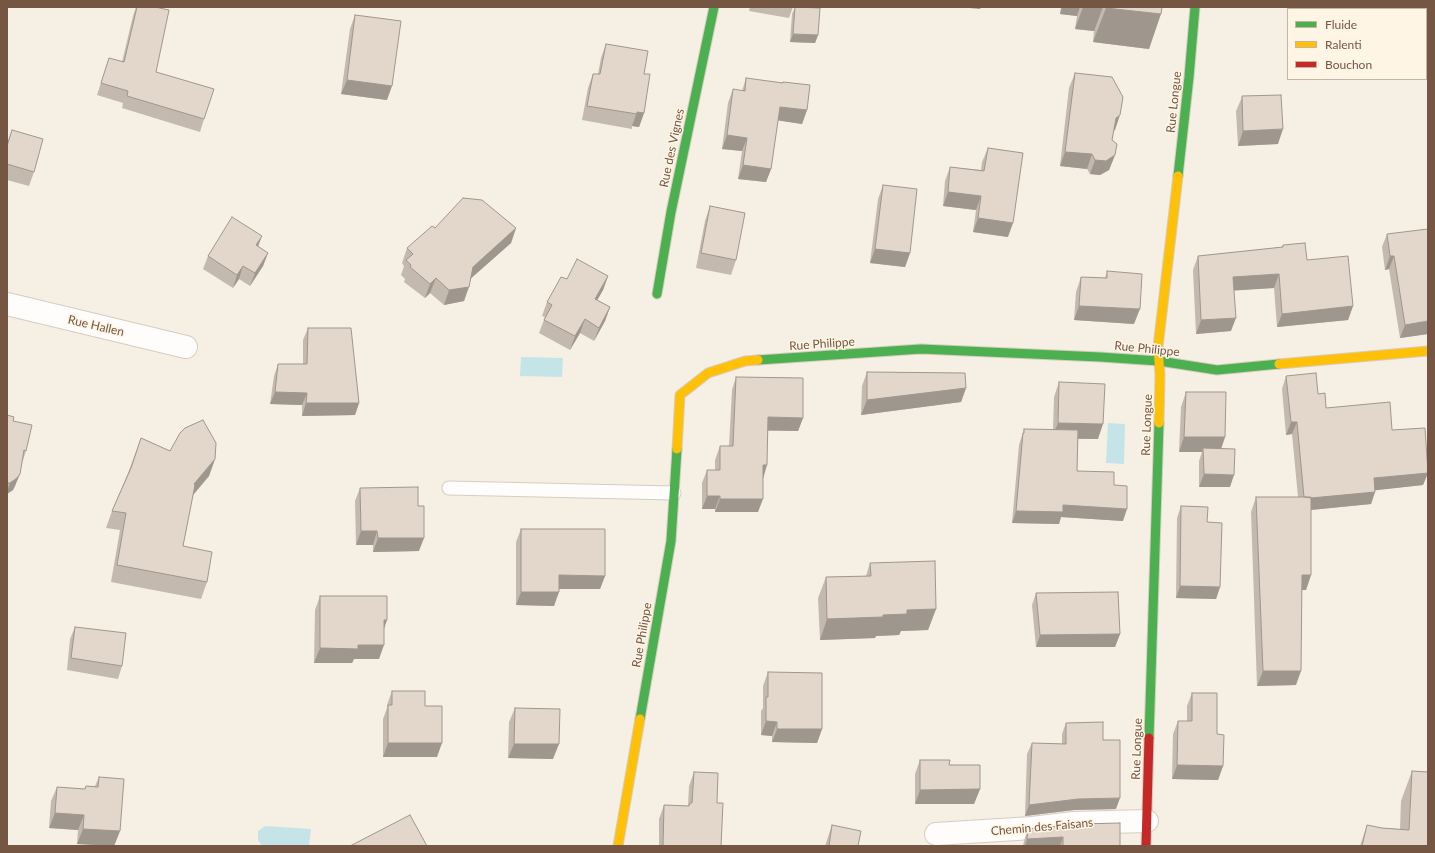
<!DOCTYPE html>
<html>
<head>
<meta charset="utf-8">
<style>
	body { margin:0 }
	#map { position:relative; width:1435px; height:853px; overflow:hidden; background:#f6efe4; font-family:Lato,sans-serif }
	canvas { display:block }
	.frame { position:absolute; inset:0; border:8px solid #745643; pointer-events:none }
	.legend { position:absolute; left:1287px; top:8px; width:140px; height:72px; box-sizing:border-box; background:#fff5e4; border:1px solid #c7b5a4; margin:0; padding:5px 7px; list-style:none; font-size:12px; color:#745643 }
	.legend li { display:flex; align-items:center; gap:8px; height:20px }
	.legend b { width:20px; border:1px solid #c7b5a4 }
</style>
</head>
<body>
<div id="map">
<canvas width="1435" height="853"></canvas>
<div class="frame"></div>
<ul class="legend">
<li><b style="height:5px;background:#4caf50"></b>Fluide</li>
<li><b style="height:5px;background:#ffc107"></b>Ralenti</li>
<li><b style="height:5px;background:#c62828"></b>Bouchon</li>
</ul>
</div>
<script>
const g = document.querySelector('canvas').getContext('2d');
g.lineJoin = 'round';
function paint(path, color) { g.fillStyle = color; g.fill(path, 'evenodd'); }
const toPath = rows => new Path2D(rows.map(r => 'M' + r).join(''));
function strokePath(path, color, width, dash) { g.strokeStyle = color; g.lineWidth = width; g.lineCap = dash ? 'butt' : 'round'; g.setLineDash(dash || []); g.stroke(path); }
function label(font, color, halo, rows, align = 'center') {
  g.font = font + ' Lato,sans-serif'; g.lineWidth = 3; g.setLineDash([]); g.textBaseline = 'middle'; g.strokeStyle = halo; g.fillStyle = color; for (const [text, x, y, turn = 0] of rows) {
    g.save(); g.translate(x, y); g.rotate((+turn || 0) * Math.PI / 180); g.textAlign = isNaN(turn) ? turn : align; if (halo) g.strokeText(text, 0, 0); g.fillText(text, 0, 0); g.restore();
  }
}
paint(toPath([
	[521,357,563,358,562,377,520,376],
	[1108,423,1125,424,1124,464,1106,463],
	[265,826,311,829,309,846,262,846,258,840,258,831]
]), '#c5e4e7');
const lane = toPath([
	[449,488,674,493]
]);
const street = toPath([
	[7,304,186,347],
	[936,834,1032,828,1074,823,1147,821]
]);
const fast = toPath([
	[1178,176,1189,77,1195,7],
	[657,294,671,212,714,7],
	[758,360,921,349,1100,357,1159,361,1217,370,1279,364],
	[640,719,671,541,677,449],
	[1149,738,1159,423]
]);
const slow = toPath([
	[1279,364,1428,351],
	[1159,423,1160,375,1158,347,1178,176],
	[677,449,680,395,708,373,745,361,758,360],
	[618,846,640,719]
]);
const jam = toPath([
	[1146,846,1149,738]
]);
strokePath(lane, '#d7ccc2', 15);
strokePath(street, '#d7ccc2', 24);
strokePath(fast, '#d6cbc1', 11);
strokePath(slow, '#d6cbc1', 11);
strokePath(jam, '#d6cbc1', 11);
strokePath(lane, '#fefdfb', 13);
strokePath(street, '#fefdfb', 22);
strokePath(fast, '#4caf50', 9);
strokePath(slow, '#ffc107', 9);
strokePath(jam, '#c62828', 9);
paint(toPath([
	[136,7,155,7,156,72,204,119,200,132,122,108,123,103,97,95,109,58,122,62,133,16],
	[750,7,793,7,789,18,749,11],
	[795,7,818,35,815,43,790,42,792,14],
	[1061,7,1162,7,1149,49,1093,42,1094,31,1075,29,1077,16,1060,14],
	[355,15,387,100,341,94,350,29],
	[606,44,644,74,644,113,639,127,632,126,632,129,582,120,588,88,593,74,598,74,601,58],
	[1075,73,1115,130,1114,130,1112,140,1115,155,1109,170,1100,175,1090,174,1087,169,1060,166,1069,88],
	[746,78,807,110,802,124,778,120,771,169,766,182,738,179,742,151,722,149,728,103,733,89,742,91],
	[1242,97,1278,144,1238,146,1236,111],
	[12,130,34,172,29,186,7,180,7,143],
	[988,148,1008,237,973,232,976,210,943,206,945,181,950,167,981,170,982,162],
	[883,185,910,253,905,267,870,263,878,199],
	[710,206,736,260,731,275,696,268,705,221],
	[435,228,516,228,511,243,471,278,464,301,444,305,430,293,425,298,404,282,405,279,401,275,404,266,402,263,407,248],
	[1387,234,1428,334,1400,338,1389,269,1385,270,1382,247],
	[1283,245,1307,260,1353,306,1348,320,1277,327,1274,288,1234,290,1231,331,1196,334,1193,270,1198,256,1282,247],
	[258,246,268,253,263,266,250,286,239,279,233,288,203,269,208,256],
	[1107,271,1134,324,1074,320,1076,292,1081,277,1105,278],
	[608,276,603,290,597,300,610,307,605,321,594,341,580,333,570,350,539,333,545,317,542,316,547,302,567,279],
	[308,328,359,403,355,415,302,416,302,405,270,404,274,376,278,364,303,364,303,340],
	[867,372,966,388,961,402,861,415,862,386],
	[1286,376,1318,394,1326,408,1392,430,1428,473,1423,485,1375,490,1375,492,1371,504,1311,510,1311,575,1306,590,1302,590,1296,685,1257,686,1251,512,1256,497,1298,497,1292,434,1286,435,1282,389],
	[736,377,803,418,798,431,768,431,763,478,758,512,715,512,715,509,702,509,702,483,707,470,715,470,715,460,720,446,729,446,732,390],
	[1059,382,1098,439,1078,439,1077,471,1114,485,1123,521,1061,517,1059,524,1012,523,1019,445,1024,429,1053,430,1054,397],
	[1186,392,1225,437,1221,449,1230,487,1199,487,1199,461,1202,452,1179,452,1181,407],
	[7,415,13,421,26,451,22,463,15,486,13,490,7,494],
	[141,438,170,451,215,459,209,476,193,495,183,546,207,582,201,599,111,582,120,530,106,528,112,511,128,473],
	[360,488,418,506,419,551,373,552,373,545,356,545,355,501],
	[1181,506,1207,522,1220,587,1216,599,1176,598,1177,518],
	[521,529,605,576,600,589,559,589,554,606,516,605,516,542],
	[870,563,936,609,928,630,901,631,899,635,876,636,875,638,820,640,818,598,826,577,866,576],
	[1036,593,1120,634,1115,647,1036,647,1032,605],
	[320,596,384,629,379,659,354,659,352,663,314,663,315,610],
	[75,627,122,666,118,679,67,670,70,639],
	[768,672,822,729,817,743,772,742,772,736,761,735,761,711,763,708,763,686],
	[392,691,425,706,437,757,383,757,383,719,387,708,387,705],
	[1192,693,1217,734,1223,766,1218,780,1172,779,1173,734,1178,721,1187,721,1187,706],
	[515,708,553,759,508,758,509,722],
	[1066,723,1103,740,1116,809,1074,810,1025,816,1027,754,1032,743,1062,744,1062,734],
	[920,760,949,765,980,789,974,804,915,804,915,774],
	[1412,771,1427,772,1428,771,1428,846,1360,846,1367,825,1382,828,1400,829,1401,801],
	[694,772,717,803,721,846,659,846,659,819,664,805,688,806,689,786],
	[99,777,120,831,114,846,77,844,78,830,49,828,51,801,57,787,85,789,86,786,95,786],
	[832,825,858,846,825,846],
	[1028,829,1120,846,1023,846,1024,841]
]), '#c3b9af');
paint(toPath([
	[959,7,981,7,980,9],
	[1062,7,1080,7,1077,16,1060,14],
	[1083,7,1103,7,1094,31,1075,29],
	[1106,8,1161,14,1149,49,1093,42],
	[793,34,818,35,815,43,790,42],
	[347,80,392,86,387,100,341,94],
	[780,107,807,110,802,124,775,120],
	[637,112,644,113,639,127,632,126],
	[1120,115,1115,130,1110,133,1116,118],
	[1283,129,1278,144,1238,146,1243,131],
	[727,135,747,138,742,151,722,149],
	[1065,152,1092,154,1087,169,1060,166],
	[1115,155,1109,170,1100,175,1090,174,1095,160],
	[743,165,771,169,766,182,738,179],
	[948,192,981,196,976,210,943,206],
	[978,218,1013,223,1008,237,973,232],
	[516,228,511,243,468,281,473,267],
	[262,236,257,249,256,245],
	[875,249,910,253,905,267,870,263],
	[268,253,263,266,250,286,255,273],
	[1390,256,1394,256,1389,269,1385,270],
	[243,266,239,279,233,288,237,275],
	[1279,274,1274,288,1228,291,1233,277],
	[608,276,603,290,590,313,595,299],
	[436,278,430,293,425,298,430,284],
	[469,287,464,301,444,305,449,290],
	[1079,306,1140,309,1134,324,1074,320],
	[1353,306,1348,320,1277,327,1282,314],
	[610,307,605,321,594,341,599,328],
	[1236,318,1231,331,1196,334,1201,320],
	[585,319,580,333,570,350,575,336],
	[1428,321,1428,334,1400,338,1405,325],
	[966,388,961,402,861,415,867,400],
	[275,392,307,393,302,405,270,404],
	[306,403,359,403,355,415,302,416],
	[768,417,803,418,798,431,763,430],
	[1291,422,1297,422,1292,434,1286,435],
	[1058,423,1103,424,1098,439,1052,438],
	[1184,437,1225,437,1220,452,1203,448,1202,452,1179,452],
	[215,459,209,476,188,501,194,484],
	[763,465,767,465,763,479],
	[1428,473,1423,485,1369,491,1374,478],
	[20,474,15,486,13,490,7,494,7,491,10,483],
	[1204,474,1234,475,1230,487,1199,487],
	[1375,492,1371,504,1300,511,1304,498],
	[707,496,720,496,715,509,702,509],
	[720,499,763,499,758,512,715,512],
	[1063,505,1127,509,1123,521,1061,517,1059,524,1012,523,1016,511],
	[361,531,377,531,373,545,356,545],
	[378,538,424,538,419,551,373,552],
	[559,575,605,576,600,589,554,589],
	[1302,575,1311,575,1306,590,1297,590],
	[1180,586,1220,587,1216,599,1176,598],
	[521,592,559,592,554,606,516,605],
	[936,609,928,630,901,631,899,635,876,636,875,638,820,640,827,619,883,615,907,610],
	[384,620,387,620,382,635],
	[1120,634,1115,647,1036,647,1040,635],
	[358,645,384,645,379,659,354,659,352,663,314,663,320,648],
	[1263,671,1301,671,1296,685,1257,686],
	[766,721,777,722,772,736,761,735],
	[777,729,822,729,817,743,772,742],
	[388,743,442,743,437,757,383,757],
	[514,744,559,744,553,759,508,758],
	[1177,765,1223,766,1218,780,1172,779],
	[980,789,974,804,915,804,920,790],
	[1120,798,1116,809,1074,810,1025,816,1029,805,1078,799],
	[55,813,84,815,78,830,49,828],
	[83,829,120,831,114,846,77,844],
	[1063,837,1060,846,1025,846,1027,839]
]), '#9f968e');
const building = toPath([
	[137,7,155,7,169,10,156,72,214,89,204,119,127,96,128,91,101,83,109,58,124,62,137,7],
	[795,7,820,8,818,35,793,34,795,7],
	[1106,7,1162,7,1161,14,1106,8,1106,7],
	[355,15,401,21,392,86,347,80,355,15],
	[606,44,648,51,644,74,650,74,644,113,637,112,637,114,587,106,593,74,600,74,606,44],
	[1075,73,1112,77,1123,97,1120,115,1116,118,1112,140,1117,144,1115,155,1106,161,1095,160,1092,154,1065,152,1075,73],
	[746,78,783,83,783,82,810,85,807,110,780,107,771,169,743,165,747,138,727,135,733,89,745,91,746,78],
	[1281,95,1283,129,1243,131,1242,96,1281,95],
	[12,130,43,139,34,172,7,164,7,146,12,130],
	[988,148,1023,153,1013,223,978,218,981,196,948,192,950,167,984,171,988,148],
	[883,185,917,189,910,253,875,249,883,185],
	[463,198,482,200,516,228,473,267,469,287,449,290,436,278,430,284,410,267,411,265,406,260,413,254,407,248,432,226,435,228,463,198],
	[710,206,745,213,736,260,701,253,710,206],
	[232,217,262,236,256,245,268,253,255,273,243,266,237,275,208,256,232,217],
	[1428,229,1428,321,1405,325,1394,256,1390,256,1387,234,1428,229],
	[1305,243,1307,260,1348,256,1353,306,1282,314,1279,274,1233,277,1236,318,1201,320,1198,256,1283,247,1283,245,1305,243],
	[577,259,608,276,595,299,610,307,599,328,585,319,575,336,544,320,552,305,547,302,561,277,567,279,577,259],
	[1107,271,1142,274,1140,309,1079,306,1081,277,1107,278,1107,271],
	[308,328,351,328,359,403,306,403,307,393,275,392,278,364,307,364,308,328],
	[867,372,965,373,966,388,867,400,867,372],
	[1316,373,1318,394,1325,393,1326,408,1390,402,1392,430,1425,428,1428,473,1374,478,1375,492,1311,498,1304,497,1297,422,1291,422,1286,376,1316,373],
	[736,377,803,378,803,418,768,417,767,465,763,465,763,499,720,499,720,496,707,496,707,470,720,470,720,446,733,446,736,377],
	[1059,382,1105,384,1103,424,1058,423,1059,382],
	[1186,392,1226,392,1225,437,1184,437,1186,392],
	[7,415,14,417,13,421,32,425,26,451,24,450,20,474,17,478,10,483,7,483,7,415],
	[203,420,216,443,215,459,194,484,195,485,183,546,212,552,207,582,117,565,126,513,112,511,131,468,141,438,170,451,180,433,185,428,203,420],
	[1024,429,1078,430,1077,471,1114,472,1114,485,1127,486,1127,509,1063,505,1063,512,1016,511,1023,433,1024,433,1024,429],
	[1203,448,1235,449,1234,475,1204,474,1203,448],
	[418,487,418,506,424,506,424,538,378,538,377,531,361,531,360,488,418,487],
	[1256,497,1311,497,1311,575,1302,575,1301,671,1263,671,1256,497],
	[1181,506,1208,507,1207,522,1222,523,1220,587,1180,586,1181,506],
	[521,529,605,529,605,576,559,575,559,592,521,592,521,529],
	[935,561,936,609,907,610,907,614,883,615,883,617,827,619,826,577,871,576,870,563,935,561],
	[1118,592,1120,634,1040,635,1036,593,1118,592],
	[320,596,387,596,387,620,384,620,384,645,358,645,358,649,320,648,320,596],
	[75,627,126,633,122,666,71,658,75,627],
	[768,672,822,673,822,729,777,729,777,722,766,721,766,697,768,697,768,672],
	[392,691,425,691,425,706,442,706,442,743,388,743,388,705,392,705,392,691],
	[1192,693,1217,693,1217,734,1224,735,1223,766,1177,765,1178,721,1192,721,1192,693],
	[515,708,560,709,559,744,514,744,515,708],
	[1103,722,1103,740,1120,740,1120,798,1078,799,1029,805,1032,743,1066,744,1066,723,1103,722],
	[920,760,950,760,949,765,980,765,980,789,920,790,920,760],
	[1412,771,1428,772,1428,846,1362,846,1367,825,1382,828,1409,830,1412,771],
	[694,772,718,773,717,803,723,803,721,846,663,846,664,805,689,806,690,803,692,803,694,772],
	[99,777,124,779,120,831,83,829,84,815,55,813,57,787,85,789,86,786,98,787,99,777],
	[410,815,427,846,350,846,410,815],
	[1120,823,1120,846,1063,846,1063,837,1027,839,1028,829,1079,824,1120,823],
	[832,825,861,831,858,846,829,846,832,825]
]);
paint(building, '#e3d7cb');
strokePath(building, '#9f968e', 1);
label('12px', '#745643', '#fff5e4', [
	["Rue Longue",1174,102,-84],
	["Rue des Vignes",672,148,-78],
	["Rue Hallen",96,326,13],
	["Rue Philippe",822,344,-4],
	["Rue Philippe",1147,349,6],
	["Rue Longue",1147,425,-88],
	["Rue Philippe",642,635,-80],
	["Rue Longue",1137,749,-88],
	["Chemin des Faisans",1042,827,-5]
]);
</script>
</body>
</html>
